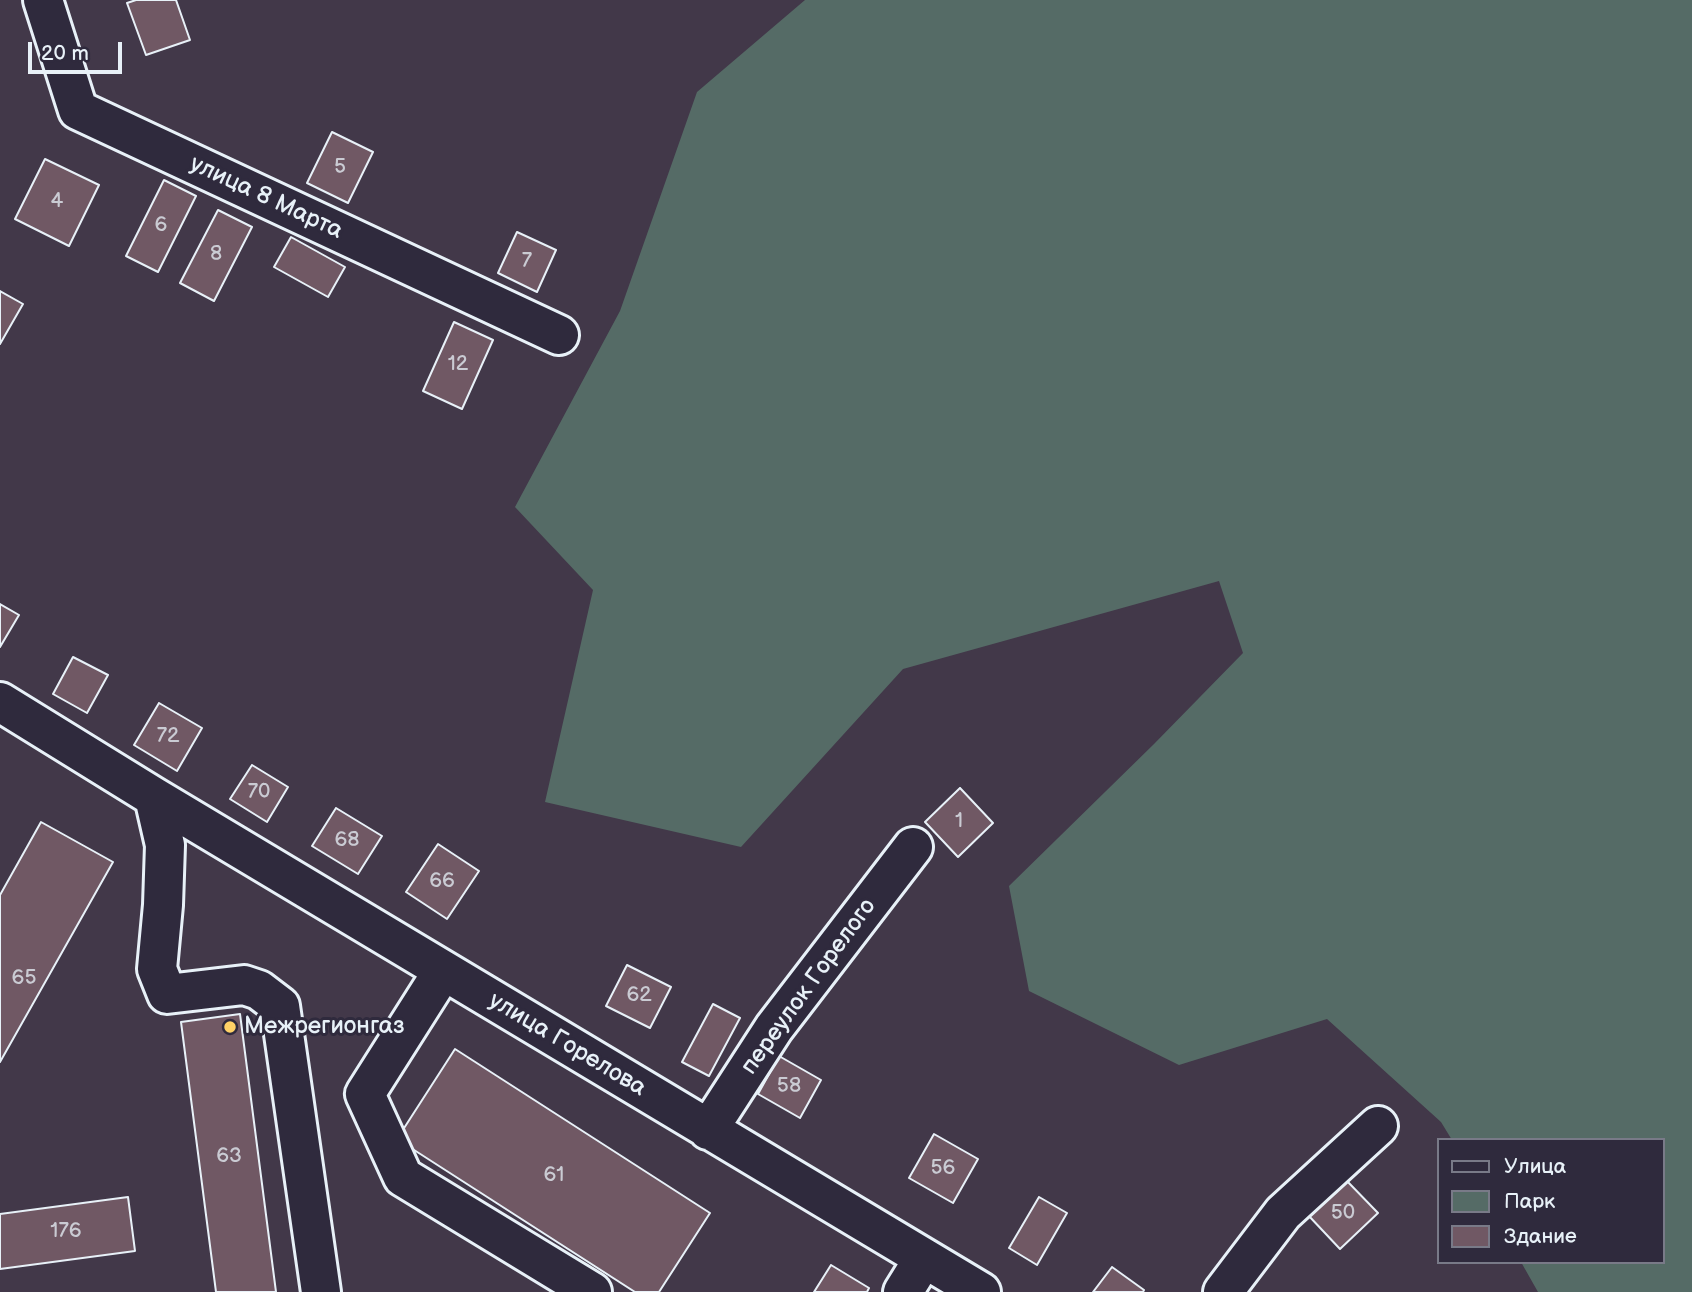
<!DOCTYPE html>
<html>
<head>
<meta charset="utf-8">
<style>
	body { margin:0 }
	#map { position:relative; width:1692px; height:1292px; overflow:hidden; background:#423849; font-family:"Balsamiq Sans",sans-serif }
	canvas { display:block }
	.legend { position:absolute; left:1437px; top:1138px; width:228px; height:126px; box-sizing:border-box; background:#2f2a3d; border:2px solid #797a88; margin:0; padding:9px 12px; list-style:none; font-size:21px; color:#e8f1f8 }
	.legend li { display:flex; align-items:center; gap:14px; height:35px }
	.legend b { width:35px; border:2px solid #797a88 }
	.scale { position:absolute; left:28px; top:42px; width:94px; height:32px; box-sizing:border-box; border:4px solid #e8f1f8; border-top:0; padding-left:9px; font-size:21px; line-height:24px; white-space:nowrap; color:#e8f1f8; -webkit-text-stroke:5px #2f2a3d; paint-order:stroke }
</style>
</head>
<body>
<div id="map">
<canvas width="1692" height="1292"></canvas>
<ul class="legend">
<li><b style="height:9px;background:#2f2a3d"></b>Улица</li>
<li><b style="height:19px;background:#556b66"></b>Парк</li>
<li><b style="height:19px;background:#705864"></b>Здание</li>
</ul>
<div class="scale">20 m</div>
</div>
<script>
const g = document.querySelector('canvas').getContext('2d');
g.lineJoin = 'round';
function paint(path, color) { g.fillStyle = color; g.fill(path, 'evenodd'); }
const toPath = rows => new Path2D(rows.map(r => 'M' + r).join(''));
function strokePath(path, color, width, dash) { g.strokeStyle = color; g.lineWidth = width; g.lineCap = dash ? 'butt' : 'round'; g.setLineDash(dash || []); g.stroke(path); }
function label(font, color, halo, rows, align = 'center') {
  g.font = font + ' "Balsamiq Sans",sans-serif'; g.lineWidth = 6; g.setLineDash([]); g.textBaseline = 'middle'; g.strokeStyle = halo; g.fillStyle = color; for (const [text, x, y, turn = 0] of rows) {
    g.save(); g.translate(x, y); g.rotate((+turn || 0) * Math.PI / 180); g.textAlign = isNaN(turn) ? turn : align; if (halo) g.strokeText(text, 0, 0); g.fillText(text, 0, 0); g.restore();
  }
}
paint(toPath([
	[805,0,1692,0,1692,1292,1538,1292,1521,1262,1662,1262,1662,1140,1452,1140,1441,1122,1327,1019,1179,1065,1029,991,1009,886,1154,744,1243,653,1219,581,903,669,741,847,545,802,593,590,515,507,620,311,697,92]
]), '#556b66');
const building = toPath([
	[136,0,176,0,190,40,146,55,127,3,136,0],
	[332,132,373,152,348,203,307,183,332,132],
	[45,159,99,185,69,246,15,219,45,159],
	[164,180,196,196,158,272,126,256,164,180],
	[218,210,252,227,214,301,180,283,218,210],
	[517,232,556,250,537,292,498,273,517,232],
	[291,237,345,267,328,297,274,267,291,237],
	[0,291,23,304,0,344,0,291],
	[454,322,493,340,462,409,423,391,454,322],
	[0,604,19,615,0,647,0,604],
	[73,657,108,675,87,713,53,694,73,657],
	[159,703,202,728,177,771,134,745,159,703],
	[252,765,288,787,267,822,230,799,252,765],
	[960,788,993,823,958,857,925,822,960,788],
	[336,808,382,836,358,874,312,846,336,808],
	[41,822,113,862,0,1062,0,895,41,822],
	[438,844,479,871,447,919,406,892,438,844],
	[627,965,671,987,650,1028,606,1006,627,965],
	[713,1004,740,1018,709,1076,682,1062,713,1004],
	[240,1014,276,1292,216,1292,181,1022,240,1014],
	[455,1049,710,1213,659,1292,635,1292,397,1139,455,1049],
	[779,1056,821,1080,800,1118,758,1094,779,1056],
	[934,1134,978,1159,953,1203,909,1178,934,1134],
	[1346,1180,1378,1213,1340,1249,1308,1215,1346,1180],
	[128,1197,135,1251,0,1269,0,1214,128,1197],
	[1039,1197,1067,1213,1037,1265,1009,1248,1039,1197],
	[831,1265,869,1288,867,1292,814,1292,831,1265],
	[1112,1267,1144,1290,1143,1292,1093,1292,1112,1267]
]);
paint(building, '#705864');
strokePath(building, '#e8f1f8', 2);
const minor = toPath([
	[43,0,78,110,559,335],
	[0,702,154,797,981,1292],
	[154,797,165,845,163,905,157,969,167,994,244,985,259,990,280,1006,321,1292],
	[443,971,365,1094,403,1177,592,1292],
	[708,1130,774,1028,913,847],
	[903,1292,924,1258],
	[1223,1292,1283,1213,1378,1126]
]);
strokePath(minor, '#e8f1f8', 44);
strokePath(minor, '#2f2a3d', 38);
for (const [x, y, r, color] of [
	[230,1027,7,"#ffd166"]
]) { const dot = new Path2D(); dot.arc(x, y, r, 0, 2 * Math.PI); g.fillStyle = color; g.fill(dot); strokePath(dot, '#2f2a3d', 2.5); }
label('21px', '#cacbd3', null, [
	["5",340,168],
	["4",57,202],
	["6",161,226],
	["8",216,255],
	["7",527,262],
	["12",458,365],
	["72",168,737],
	["70",259,793],
	["1",959,822],
	["68",347,841],
	["66",442,882],
	["65",24,979],
	["62",639,996],
	["58",789,1087],
	["63",229,1157],
	["56",943,1169],
	["61",554,1176],
	["50",1343,1214],
	["176",66,1232]
]);
label('24px', '#e8f1f8', '#2f2a3d', [
	["улица 8 Марта",266,198,25],
	["переулок Горелого",809,987,-54],
	["улица Горелова",567,1045,31]
]);
label('24px', '#e8f1f8', '#2f2a3d', [
	["Межрегионгаз",244,1027]
], 'left');
</script>
</body>
</html>
